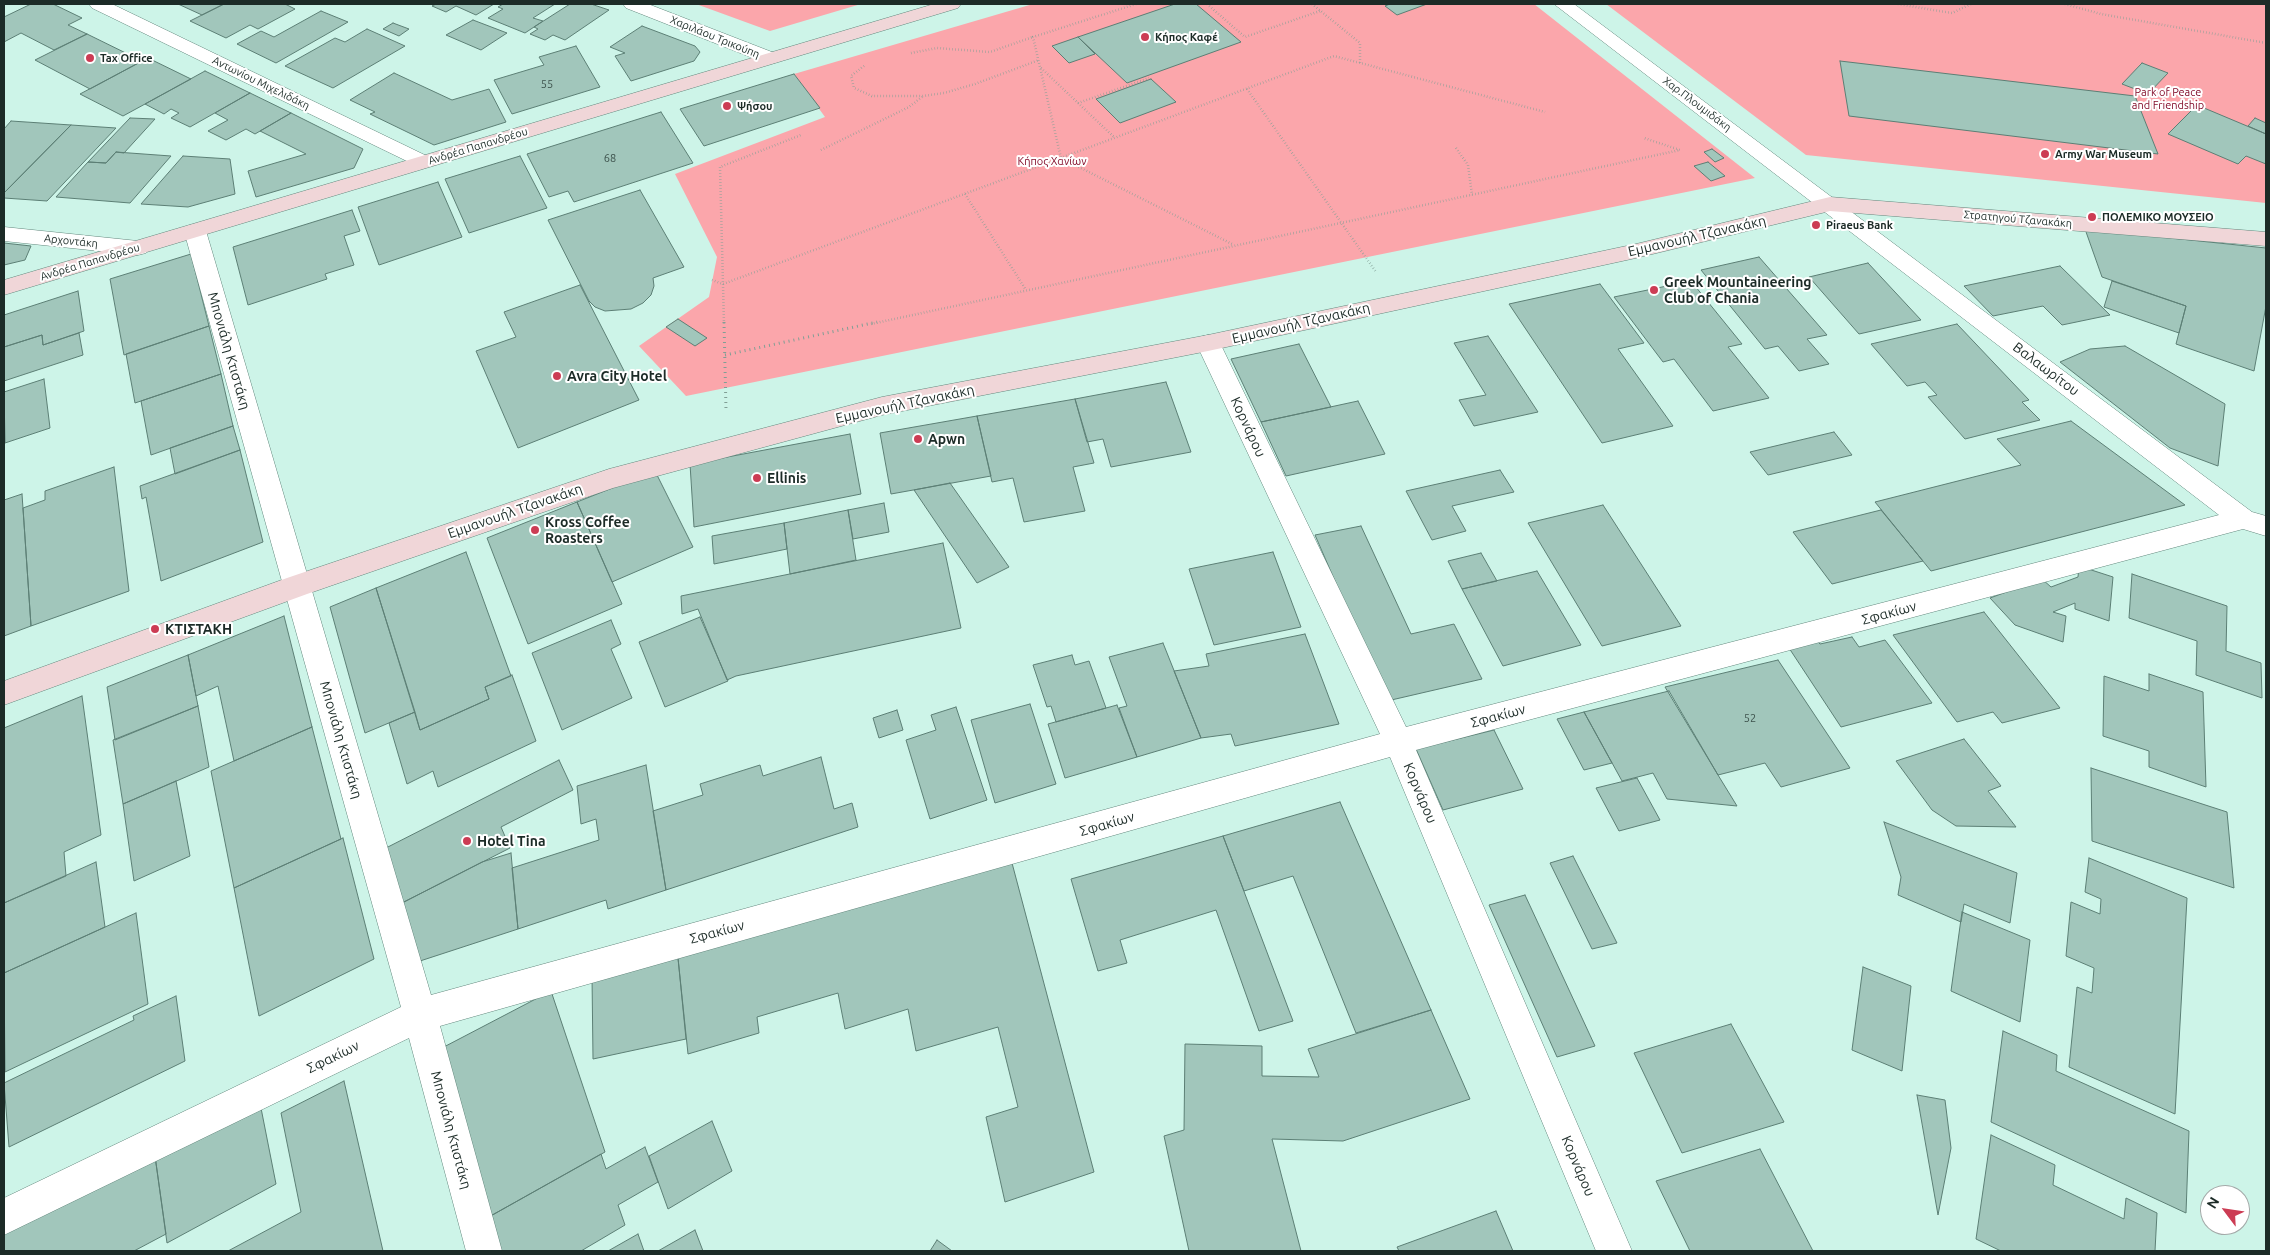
<!DOCTYPE html>
<html>
<head>
<meta charset="utf-8">
<style>
	body { margin:0 }
	#map { position:relative; width:2270px; height:1255px; overflow:hidden; background:#cdf4e8; font-family:Ubuntu,sans-serif }
	canvas { display:block }
	.frame { position:absolute; inset:0; border:5px solid #1c2b27; pointer-events:none }
	.north { position:absolute; left:2200px; top:1185px; width:50px; height:50px; box-sizing:border-box; background:#fff; border:1px solid #a4aaa9; border-radius:50%; rotate:301deg; font-size:14px; font-weight:700; line-height:20px; text-align:center; color:#1c2b27 }
	.north::after { content:''; display:block; margin:auto; width:18px; height:22px; background:#cc3c54; clip-path:polygon(50% 0,100% 100%,50% 72%,0 100%) }
</style>
</head>
<body>
<div id="map">
<canvas width="2270" height="1255"></canvas>
<div class="frame"></div>
<div class="north">N</div>
</div>
<script>
const g = document.querySelector('canvas').getContext('2d');
g.lineJoin = 'round';
function paint(path, color) { g.fillStyle = color; g.fill(path, 'evenodd'); }
const toPath = rows => new Path2D(rows.map(r => 'M' + r).join(''));
function strokePath(path, color, width, dash) { g.strokeStyle = color; g.lineWidth = width; g.lineCap = dash ? 'butt' : 'round'; g.setLineDash(dash || []); g.stroke(path); }
function label(font, color, halo, rows, align = 'center') {
  g.font = font + ' Ubuntu,sans-serif'; g.lineWidth = 4; g.setLineDash([]); g.textBaseline = 'middle'; g.strokeStyle = halo; g.fillStyle = color; for (const [text, x, y, turn = 0] of rows) {
    g.save(); g.translate(x, y); g.rotate((+turn || 0) * Math.PI / 180); g.textAlign = isNaN(turn) ? turn : align; if (halo) g.strokeText(text, 0, 0); g.fillText(text, 0, 0); g.restore();
  }
}
paint(toPath([
	[696,4,861,4,770,31],
	[1033,4,1534,4,1755,178,686,396,639,346,709,297,717,257,675,174,825,117,794,74],
	[1606,4,2266,4,2266,203,1806,155]
]), '#fba6ab');
const building = toPath([
	[31,4,53,4,82,18,68,25,87,34,54,50,21,33,4,42,4,17,31,4],
	[178,4,224,4,202,15,178,4],
	[224,4,285,4,295,9,258,29,250,25,226,38,190,21,224,4],
	[436,4,494,4,476,15,456,6,446,12,432,6,436,4],
	[503,4,555,4,533,18,543,21,525,33,488,18,503,9,498,7,503,4],
	[570,4,591,4,609,10,565,40,553,35,545,40,530,34,538,29,534,27,570,4],
	[1175,4,1196,4,1241,42,1127,83,1078,37,1175,4],
	[1390,4,1427,4,1397,15,1385,6,1390,4],
	[321,11,348,22,276,63,237,44,261,31,274,37,321,11],
	[473,20,507,33,481,50,446,35,473,20],
	[393,23,409,29,399,36,383,29,393,23],
	[642,26,695,46,700,52,694,61,631,81,615,56,625,53,610,47,642,26],
	[367,29,405,46,333,88,285,66,335,38,345,42,367,29],
	[87,34,142,61,90,89,35,60,87,34],
	[1078,37,1095,54,1069,63,1052,46,1078,37],
	[576,46,600,87,512,114,494,80,544,65,539,57,576,46],
	[148,58,191,79,123,116,80,94,148,58],
	[1840,61,2135,96,2158,154,1849,116,1840,61],
	[2142,63,2168,73,2148,94,2122,84,2142,63],
	[205,71,250,93,190,127,171,118,179,113,171,109,164,114,145,104,205,71],
	[394,73,452,100,489,89,506,122,434,145,370,114,375,112,350,100,394,73],
	[794,74,820,108,704,146,680,109,794,74],
	[1151,79,1176,102,1120,123,1096,99,1151,79],
	[250,93,291,113,255,134,246,129,226,140,208,131,228,120,215,113,250,93],
	[2197,105,2266,134,2266,164,2246,156,2238,164,2168,134,2197,105],
	[661,112,693,163,574,202,568,191,549,197,527,154,661,112],
	[291,113,363,149,354,168,256,197,248,171,306,154,260,131,291,113],
	[130,118,155,119,124,153,116,152,106,163,88,162,130,118],
	[2255,118,2266,123,2266,134,2248,126,2255,118],
	[11,121,71,125,4,193,4,129,11,121],
	[71,125,116,128,47,201,4,198,4,193,71,125],
	[1712,149,1724,158,1715,162,1704,152,1712,149],
	[116,152,171,156,130,203,56,197,88,162,106,163,116,152],
	[183,156,230,159,235,194,188,207,141,204,183,156],
	[520,156,547,208,469,233,445,179,520,156],
	[1708,162,1725,176,1711,181,1694,166,1708,162],
	[438,182,462,237,379,265,358,207,438,182],
	[640,190,684,267,653,278,654,286,651,295,643,303,631,309,605,311,595,307,589,301,548,220,640,190],
	[352,210,360,231,344,236,354,265,325,274,327,279,248,305,233,247,352,210],
	[2085,229,2266,248,2266,306,2254,371,2176,344,2186,306,2102,277,2085,229],
	[4,243,31,246,25,260,4,265,4,243],
	[191,254,209,326,124,355,110,279,191,254],
	[1759,257,1827,335,1807,339,1829,364,1799,371,1778,346,1765,349,1701,270,1759,257],
	[1868,263,1921,320,1859,334,1809,277,1868,263],
	[2060,266,2110,315,2062,325,2043,306,1993,316,1964,286,2060,266],
	[1691,281,1742,344,1728,347,1769,398,1713,411,1674,359,1663,362,1614,297,1691,281],
	[2112,281,2186,306,2179,333,2104,307,2112,281],
	[1600,284,1644,343,1618,349,1673,426,1602,443,1509,304,1600,284],
	[580,285,639,400,518,448,476,351,516,337,504,312,580,285],
	[78,291,84,331,43,345,42,335,4,347,4,315,78,291],
	[678,319,707,338,695,346,666,327,678,319],
	[1957,324,2029,400,2022,402,2040,420,1965,439,1928,397,1937,395,1925,382,1907,386,1871,344,1957,324],
	[209,326,221,374,135,403,126,354,209,326],
	[79,333,83,355,4,381,4,347,42,335,43,345,79,333],
	[1488,336,1538,412,1474,426,1459,400,1486,395,1454,343,1488,336],
	[1299,344,1331,407,1261,422,1231,359,1299,344],
	[2125,346,2225,404,2218,466,2170,448,2060,362,2090,349,2125,346],
	[221,374,233,426,151,455,141,401,221,374],
	[44,379,50,428,5,443,4,392,44,379],
	[1166,382,1191,452,1111,467,1103,439,1087,442,1075,399,1166,382],
	[1075,399,1094,463,1073,467,1085,511,1024,522,1013,478,992,482,977,416,1075,399],
	[1358,401,1385,454,1286,476,1261,422,1358,401],
	[977,416,991,476,891,494,880,433,977,416],
	[2071,421,2185,505,1931,571,1875,502,2021,465,1997,439,2071,421],
	[233,426,240,450,175,474,170,448,233,426],
	[1834,432,1852,455,1768,475,1750,452,1834,432],
	[850,434,861,494,694,527,690,464,850,434],
	[240,450,263,542,161,581,146,497,142,499,140,486,240,450],
	[114,467,129,591,31,626,23,508,45,500,45,491,114,467],
	[1500,470,1514,492,1452,506,1466,531,1432,540,1406,491,1500,470],
	[655,471,693,547,612,582,577,502,655,471],
	[950,483,1009,567,977,583,914,490,950,483],
	[22,494,31,626,4,636,4,500,22,494],
	[577,502,622,604,528,644,487,538,577,502],
	[884,503,889,532,853,539,848,510,884,503],
	[1603,505,1681,626,1602,646,1528,523,1603,505],
	[848,510,856,560,790,574,784,523,848,510],
	[1881,510,1923,561,1832,584,1793,532,1881,510],
	[784,523,787,549,714,564,712,536,784,523],
	[1361,526,1411,634,1454,624,1482,679,1387,701,1315,535,1361,526],
	[943,543,961,628,736,676,727,680,698,609,682,614,681,596,943,543],
	[466,552,511,676,485,687,489,699,420,730,376,588,466,552],
	[1273,552,1301,627,1214,645,1189,569,1273,552],
	[1481,553,1497,581,1462,589,1448,561,1481,553],
	[2079,566,2113,577,2109,621,2075,609,2075,603,2053,612,2066,616,2063,642,2015,625,1990,598,2042,579,2051,587,2078,577,2079,566],
	[1537,571,1581,645,1503,666,1462,589,1537,571],
	[2132,574,2227,606,2226,651,2261,663,2262,698,2196,675,2197,641,2129,618,2132,574],
	[376,588,415,712,365,733,330,607,376,588],
	[1984,612,2060,708,2002,723,1993,712,1957,722,1893,635,1984,612],
	[284,616,312,727,234,761,218,686,196,696,188,655,284,616],
	[700,617,728,681,665,707,639,642,700,617],
	[611,620,621,644,611,649,632,698,562,730,532,653,611,620],
	[1305,634,1339,724,1235,746,1231,734,1201,738,1174,671,1209,666,1206,654,1305,634],
	[1852,637,1859,647,1885,640,1932,703,1841,727,1789,648,1817,641,1820,644,1852,637],
	[1163,643,1201,738,1137,757,1119,708,1127,706,1109,657,1163,643],
	[188,655,198,706,115,740,107,687,188,655],
	[1072,655,1075,665,1089,661,1106,708,1056,722,1051,706,1047,707,1033,665,1072,655],
	[1778,660,1850,768,1781,787,1765,763,1718,775,1665,687,1778,660],
	[2149,674,2203,692,2206,787,2149,767,2149,751,2103,736,2104,676,2149,691,2149,674],
	[512,675,536,741,438,787,433,771,407,784,389,723,415,712,420,730,489,699,485,687,512,675],
	[1669,691,1718,775,1737,806,1667,799,1653,773,1622,781,1584,712,1669,691],
	[82,696,101,835,64,852,66,876,4,903,4,728,82,696],
	[1030,704,1056,784,995,803,971,720,1030,704],
	[1117,705,1137,757,1065,778,1048,724,1117,705],
	[198,706,209,767,123,804,113,740,198,706],
	[956,707,987,800,930,819,906,740,936,730,931,715,956,707],
	[897,710,903,730,879,738,873,718,897,710],
	[1584,712,1612,763,1584,770,1557,719,1584,712],
	[312,727,341,839,234,888,211,771,312,727],
	[1494,730,1523,789,1443,810,1416,749,1494,730],
	[1964,739,2001,786,1988,791,2016,827,1956,826,1932,810,1896,761,1964,739],
	[821,757,834,809,852,803,858,827,666,890,653,811,703,795,700,784,760,765,763,776,821,757],
	[559,760,573,790,501,827,510,848,400,904,382,850,559,760],
	[646,765,666,890,608,909,606,900,518,929,512,868,599,840,596,819,581,824,577,786,646,765],
	[2091,768,2227,812,2234,888,2092,841,2091,768],
	[1637,778,1660,820,1619,831,1596,788,1637,778],
	[176,781,190,856,134,881,123,804,176,781],
	[1340,802,1431,1010,1356,1033,1293,876,1244,891,1223,836,1340,802],
	[1884,822,2017,873,2010,923,1964,904,1961,922,1898,895,1901,877,1884,822],
	[1223,836,1293,1021,1259,1031,1216,910,1120,940,1127,963,1098,971,1071,879,1223,836],
	[343,838,374,959,259,1016,234,888,343,838],
	[511,853,518,929,420,961,400,904,482,862,511,853],
	[1573,856,1617,943,1592,949,1550,863,1573,856],
	[2089,858,2187,898,2175,1114,2069,1067,2077,987,2092,993,2094,968,2066,956,2071,902,2100,914,2101,899,2085,892,2089,858],
	[96,862,105,927,4,973,4,903,96,862],
	[1012,863,1094,1172,1005,1202,986,1117,1018,1107,998,1027,916,1051,908,1009,845,1029,838,993,757,1017,759,1033,688,1054,678,958,1012,863],
	[1525,895,1595,1046,1557,1057,1489,905,1525,895],
	[1962,912,2030,940,2020,1022,1951,991,1962,912],
	[136,913,148,1004,5,1072,4,973,136,913],
	[678,958,686,1039,593,1059,592,976,678,958],
	[1863,967,1911,986,1902,1071,1852,1050,1863,967],
	[551,991,605,1152,487,1218,440,1049,551,991],
	[176,996,185,1061,9,1147,4,1083,134,1020,133,1016,176,996],
	[1431,1010,1470,1099,1343,1141,1272,1139,1301,1251,1189,1251,1164,1136,1184,1130,1185,1044,1262,1046,1262,1076,1319,1077,1308,1049,1431,1010],
	[1731,1024,1784,1122,1682,1153,1634,1053,1731,1024],
	[2003,1031,2057,1055,2056,1071,2189,1131,2186,1213,1991,1122,2003,1031],
	[344,1081,383,1251,228,1251,301,1212,281,1113,344,1081],
	[1917,1095,1945,1100,1951,1148,1938,1215,1917,1095],
	[260,1103,276,1184,167,1243,155,1156,260,1103],
	[712,1121,732,1171,668,1209,649,1156,712,1121],
	[1991,1135,2055,1165,2053,1185,2124,1219,2126,1198,2157,1213,2155,1251,2001,1251,1976,1239,1991,1135],
	[645,1147,658,1182,618,1205,625,1225,581,1251,496,1251,487,1218,601,1154,606,1169,645,1147],
	[1760,1149,1813,1251,1690,1251,1656,1181,1760,1149],
	[155,1156,166,1234,134,1251,4,1251,4,1233,155,1156],
	[1496,1211,1513,1251,1399,1251,1397,1247,1496,1211],
	[695,1230,703,1251,658,1251,695,1230],
	[638,1234,644,1251,608,1251,638,1234],
	[937,1240,952,1251,930,1251,937,1240]
]);
paint(building, '#a1c6bb');
strokePath(building, '#5c7f75', 1);
const minor = toPath([
	[89,4,112,4,431,158,434,162,431,166,424,168,417,166,92,8,89,4],
	[623,4,648,4,777,54,779,58,777,62,770,64,763,62,626,8,623,4],
	[1554,4,1574,4,2252,512,2266,516,2266,536,2243,529,1416,750,1632,1251,1596,1251,1390,757,440,1026,502,1251,466,1251,409,1038,4,1235,4,1198,401,1007,184,231,187,226,195,224,203,226,206,231,431,995,1380,734,1196,343,1200,337,1208,335,1216,337,1220,343,1406,727,2219,515,1554,4],
	[4,227,138,241,146,243,149,248,146,253,138,255,4,241,4,227]
]);
const secondary = toPath([
	[934,4,961,4,958,8,4,295,4,280,934,4],
	[1830,197,2266,232,2266,246,1830,211,1636,258,1208,351,882,415,613,488,307,594,4,705,4,681,287,578,609,469,882,397,1208,335,1636,244,1830,197]
]);
strokePath(minor, '#64887e', 1);
strokePath(secondary, '#64887e', 1);
strokePath(toPath([
	[1136,4,1033,37,1061,158,1234,245],
	[1207,4,1245,37,1320,11],
	[1312,4,1360,43,1360,63],
	[1898,4,1952,13,1971,4],
	[2065,4,2101,14,2266,43],
	[911,53,937,48,990,52,1033,37],
	[864,66,851,76,854,88,872,96,923,96,944,93,975,84,1039,60],
	[1041,68,1115,138],
	[1247,89,1376,272],
	[1078,103,1149,78],
	[1456,148,1468,165,1472,195],
	[821,150,909,107,922,97],
	[965,194,1026,290],
	[712,280,723,284,1334,56,1545,112],
	[724,324,720,167,801,135],
	[871,324,1680,150,1644,138]
]), '#819e95', 2.5, [0.5, 2.5]);
strokePath(toPath([
	[724,322,726,410],
	[725,355,877,322]
]), '#819e95', 3, [1, 4]);
paint(minor, '#fff');
paint(secondary, '#f0d6d8');
for (const [x, y, r, color] of [
	[1145,37,5,"#cc3c54"],
	[90,58,5,"#cc3c54"],
	[727,106,5,"#cc3c54"],
	[2045,154,5,"#cc3c54"],
	[2092,217,5,"#cc3c54"],
	[1816,225,5,"#cc3c54"],
	[1654,290,5,"#cc3c54"],
	[557,376,5,"#cc3c54"],
	[918,439,5,"#cc3c54"],
	[757,478,5,"#cc3c54"],
	[535,530,5,"#cc3c54"],
	[155,629,5,"#cc3c54"],
	[467,841,5,"#cc3c54"]
]) { const dot = new Path2D(); dot.arc(x, y, r, 0, 2 * Math.PI); g.fillStyle = color; g.fill(dot); strokePath(dot, '#fff', 2); }
label('11px', '#1c2b27', '#fff', [
	["Χαριλάου Τρικούπη",715,37,22],
	["Αντωνίου Μιχελιδάκη",261,83,26],
	["Χαρ.Πλουμιδάκη",1697,104,37],
	["Ανδρέα Παπανδρέου",478,146,-17],
	["Στρατηγού Τζανακάκη",2018,219,5],
	["Αρχοντάκη",71,241,6],
	["Ανδρέα Παπανδρέου",90,262,-17]
]);
label('bold 11px', '#1c2b27', '#fff', [
	["Κήπος Καφέ",1155,37],
	["Tax Office",100,58],
	["Ψήσου",737,106],
	["Army War Museum",2055,154],
	["ΠΟΛΕΜΙΚΟ ΜΟΥΣΕΙΟ",2102,217],
	["Piraeus Bank",1826,225]
], 'left');
label('11px', '#3d524c', null, [
	["55",547,84],
	["68",610,158],
	["52",1750,718]
]);
label('11px', '#840f2c', '#fff', [
	["Park of Peace",2168,92],
	["and Friendship",2168,105],
	["Κήπος Χανίων",1052,161]
]);
label('14px', '#1c2b27', '#fff', [
	["Εμμανουήλ Τζανακάκη",1697,236,-13],
	["Εμμανουήλ Τζανακάκη",1301,323,-13],
	["Μπονιάλη Κτιστάκη",229,351,74],
	["Βαλαωρίτου",2046,369,37],
	["Εμμανουήλ Τζανακάκη",905,404,-12],
	["Κορνάρου",1248,427,65],
	["Εμμανουήλ Τζανακάκη",515,511,-19],
	["Σφακίων",1889,613,-15],
	["Σφακίων",1498,716,-15],
	["Μπονιάλη Κτιστάκη",341,740,74],
	["Κορνάρου",1420,793,67],
	["Σφακίων",1107,824,-16],
	["Σφακίων",717,932,-15],
	["Σφακίων",333,1057,-26],
	["Μπονιάλη Κτιστάκη",451,1130,75],
	["Κορνάρου",1578,1166,67]
]);
label('bold 14px', '#1c2b27', '#fff', [
	["Greek Mountaineering",1664,282],
	["Club of Chania",1664,298],
	["Avra City Hotel",567,376],
	["Apwn",928,439],
	["Ellinis",767,478],
	["Kross Coffee",545,522],
	["Roasters",545,538],
	["ΚΤΙΣΤΑΚΗ",165,629],
	["Hotel Tina",477,841]
], 'left');
</script>
</body>
</html>
